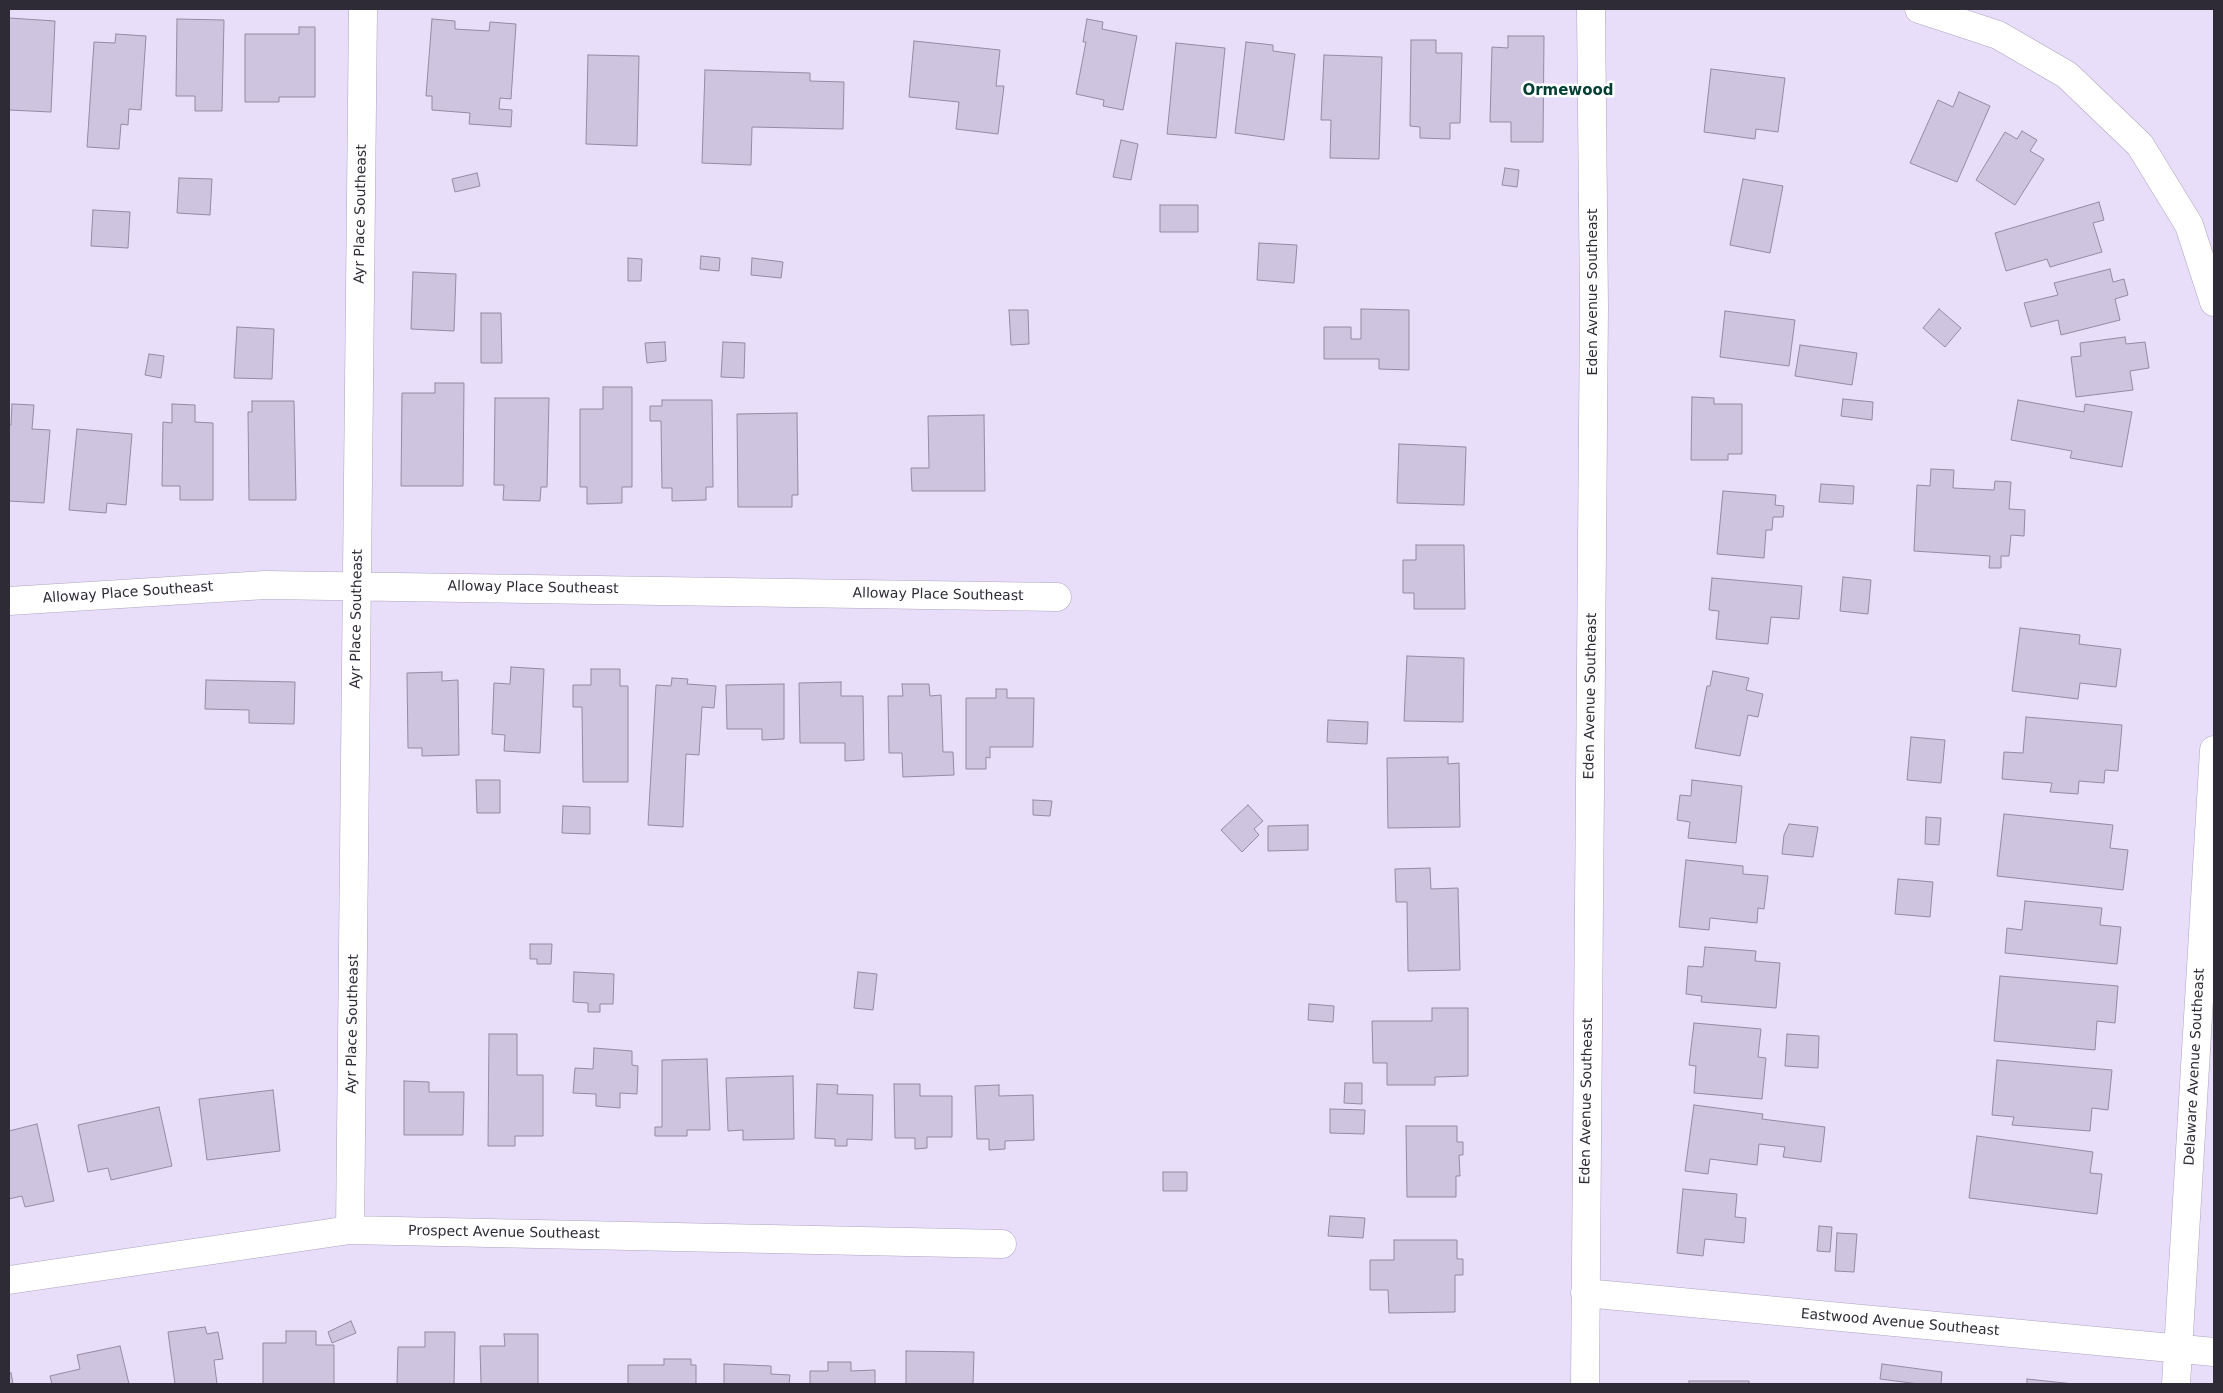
<!DOCTYPE html>
<html>
<head>
<meta charset="utf-8">
<style>
	body { margin:0 }
	#map { position:relative; width:2223px; height:1393px; overflow:hidden; background:#e9def9; font-family:"DejaVu Sans",sans-serif }
	canvas { display:block }
	.frame { position:absolute; inset:0; border:10px solid #2f2b36; pointer-events:none }
</style>
</head>
<body>
<div id="map">
<canvas width="2223" height="1393"></canvas>
<div class="frame"></div>
</div>
<script>
const g = document.querySelector('canvas').getContext('2d');
g.lineJoin = 'round';
function paint(path, color) { g.fillStyle = color; g.fill(path, 'evenodd'); }
const toPath = rows => new Path2D(rows.map(r => 'M' + r).join(''));
function strokePath(path, color, width, dash) { g.strokeStyle = color; g.lineWidth = width; g.lineCap = dash ? 'butt' : 'round'; g.setLineDash(dash || []); g.stroke(path); }
function label(font, color, halo, rows, align = 'center') {
  g.font = font + ' "DejaVu Sans",sans-serif'; g.lineWidth = 5; g.setLineDash([]); g.textBaseline = 'middle'; g.strokeStyle = halo; g.fillStyle = color; for (const [text, x, y, turn = 0] of rows) {
    g.save(); g.translate(x, y); g.rotate((+turn || 0) * Math.PI / 180); g.textAlign = isNaN(turn) ? turn : align; if (halo) g.strokeText(text, 0, 0); g.fillText(text, 0, 0); g.restore();
  }
}
const building = toPath([
	[9,18,55,21,51,112,9,110,9,18],
	[177,19,224,20,222,111,195,111,195,96,176,96,177,19],
	[432,19,455,21,455,29,489,31,490,22,516,24,511,99,500,98,499,109,512,110,511,127,469,124,470,113,432,110,432,96,426,96,432,19],
	[1087,19,1103,22,1102,29,1137,36,1123,110,1103,106,1104,100,1076,94,1086,42,1083,42,1087,19],
	[299,27,315,27,315,97,279,97,279,102,245,102,245,34,299,34,299,27],
	[116,34,146,36,141,110,129,109,128,125,121,124,119,149,87,147,94,42,115,43,116,34],
	[1508,36,1544,36,1543,142,1511,142,1511,122,1490,122,1492,47,1508,48,1508,36],
	[1411,40,1436,40,1436,53,1462,53,1460,123,1450,123,1450,139,1420,138,1420,127,1410,126,1411,40],
	[914,41,1000,50,996,86,1004,86,998,134,956,129,959,102,909,97,914,41],
	[1246,42,1273,45,1273,51,1295,54,1284,140,1235,133,1246,42],
	[1176,43,1225,48,1216,138,1167,134,1176,43],
	[588,55,639,56,637,146,586,144,588,55],
	[1324,55,1382,57,1379,159,1330,158,1331,120,1321,120,1324,55],
	[1711,69,1785,78,1778,132,1756,129,1755,139,1704,132,1711,69],
	[705,70,810,73,810,81,844,82,843,129,752,127,751,165,702,163,705,70],
	[1959,92,1990,106,1957,182,1910,163,1938,100,1953,107,1959,92],
	[2022,131,2037,140,2030,151,2044,159,2015,205,1976,180,2005,132,2017,139,2022,131],
	[1121,140,1138,144,1131,180,1113,177,1121,140],
	[1505,168,1519,170,1517,187,1502,185,1505,168],
	[477,173,480,186,455,192,452,179,477,173],
	[179,178,212,179,210,215,177,213,179,178],
	[1743,179,1783,186,1770,253,1730,245,1743,179],
	[2099,202,2104,220,2093,223,2102,252,2050,267,2047,259,2006,271,1995,233,2099,202],
	[1160,205,1198,205,1198,232,1160,232,1160,205],
	[93,210,130,212,128,248,91,246,93,210],
	[1259,243,1297,245,1294,283,1257,280,1259,243],
	[701,256,720,258,719,271,700,269,701,256],
	[628,258,642,259,641,281,628,281,628,258],
	[752,258,783,262,781,278,751,275,752,258],
	[2110,269,2113,282,2124,279,2128,295,2115,299,2120,320,2061,335,2058,320,2031,327,2024,303,2058,295,2054,283,2110,269],
	[413,272,456,274,454,331,411,329,413,272],
	[1361,309,1409,310,1409,370,1379,369,1379,359,1324,359,1324,327,1351,327,1351,339,1361,339,1361,309],
	[1939,309,1961,328,1945,347,1923,328,1939,309],
	[1009,310,1028,310,1029,344,1011,345,1009,310],
	[1725,311,1795,320,1789,366,1720,357,1725,311],
	[481,313,501,313,502,363,481,363,481,313],
	[237,327,274,329,272,379,234,378,237,327],
	[2125,337,2126,344,2145,342,2149,368,2130,371,2133,390,2076,397,2071,357,2081,356,2080,343,2125,337],
	[665,342,666,361,647,363,645,343,665,342],
	[723,342,745,343,744,378,721,377,723,342],
	[1800,345,1857,353,1852,385,1795,376,1800,345],
	[149,354,164,356,161,378,145,375,149,354],
	[435,383,464,383,463,486,401,486,402,393,435,393,435,383],
	[603,387,632,387,632,487,622,487,622,503,587,504,587,487,580,487,580,409,603,409,603,387],
	[1692,397,1714,398,1714,404,1742,404,1742,454,1728,454,1728,460,1691,460,1692,397],
	[495,398,549,398,547,487,541,487,540,501,503,500,504,485,494,485,495,398],
	[1843,399,1873,402,1872,420,1841,416,1843,399],
	[662,400,712,400,713,487,706,487,706,500,672,501,672,488,662,488,661,421,650,421,650,406,662,406,662,400],
	[2018,400,2084,412,2085,404,2132,412,2122,467,2070,458,2072,451,2011,440,2018,400],
	[252,401,294,401,296,500,249,500,248,412,252,412,252,401],
	[12,404,34,405,32,429,50,430,44,503,9,501,9,425,11,425,12,404],
	[172,404,195,405,195,422,213,423,213,500,180,500,180,486,162,486,163,422,172,423,172,404],
	[797,413,798,495,792,495,792,507,738,507,737,414,797,413],
	[984,415,985,491,912,491,911,468,929,468,928,416,984,415],
	[77,429,132,434,126,505,107,503,106,513,69,510,77,429],
	[1399,444,1466,447,1464,505,1397,503,1399,444],
	[1931,469,1954,470,1953,488,1994,490,1995,481,2011,482,2009,509,2025,510,2024,536,2011,535,2009,556,2001,556,2001,568,1989,568,1990,556,1914,551,1917,485,1930,486,1931,469],
	[1821,484,1854,486,1853,504,1819,502,1821,484],
	[1723,491,1776,495,1775,505,1784,506,1783,517,1773,517,1772,530,1766,530,1764,558,1717,554,1723,491],
	[1416,545,1464,545,1465,609,1414,609,1414,593,1403,593,1403,560,1416,560,1416,545],
	[1843,577,1871,580,1868,614,1840,611,1843,577],
	[1712,578,1802,586,1799,619,1771,617,1768,644,1716,639,1719,611,1709,610,1712,578],
	[2020,628,2080,635,2079,644,2121,649,2116,687,2080,683,2078,699,2012,691,2020,628],
	[1407,656,1464,658,1463,722,1404,721,1407,656],
	[511,667,544,669,540,753,504,751,505,735,492,734,494,683,510,684,511,667],
	[591,669,620,669,620,686,628,686,628,782,583,782,582,707,573,707,573,685,591,685,591,669],
	[1713,671,1749,678,1746,690,1763,694,1758,717,1748,715,1740,756,1695,748,1707,686,1710,686,1713,671],
	[442,672,442,681,458,680,459,755,422,756,422,748,408,748,407,673,442,672],
	[672,678,688,679,687,684,716,686,714,708,702,707,699,755,686,754,683,827,648,825,656,685,671,686,672,678],
	[206,680,295,682,294,724,249,723,249,710,205,709,206,680],
	[841,682,841,696,863,696,864,760,845,761,845,743,800,743,799,683,841,682],
	[784,684,784,739,762,740,762,729,727,729,726,685,784,684],
	[902,684,929,684,930,696,941,695,943,752,953,752,954,775,903,777,902,753,889,753,888,696,903,696,902,684],
	[996,689,1007,689,1007,698,1034,698,1033,747,990,747,990,758,986,757,986,769,966,769,966,698,996,698,996,689],
	[2026,717,2122,725,2118,771,2105,770,2104,783,2079,781,2078,794,2050,792,2052,783,2002,779,2004,752,2023,753,2026,717],
	[1328,720,1368,722,1367,744,1327,742,1328,720],
	[1911,737,1945,740,1941,783,1907,780,1911,737],
	[1448,757,1448,764,1459,763,1460,827,1388,828,1387,758,1448,757],
	[476,780,500,780,500,813,477,813,476,780],
	[1692,780,1742,786,1736,843,1688,838,1690,822,1677,820,1680,795,1691,796,1692,780],
	[1033,800,1052,801,1050,816,1033,815,1033,800],
	[1248,805,1263,821,1254,829,1259,835,1242,852,1221,830,1248,805],
	[563,806,590,807,590,834,562,833,563,806],
	[2004,814,2113,825,2110,848,2128,850,2123,890,1997,876,2004,814],
	[1926,817,1941,818,1939,845,1925,844,1926,817],
	[1789,824,1818,827,1813,857,1782,854,1784,835,1789,824],
	[1308,825,1308,850,1268,851,1268,826,1308,825],
	[1686,860,1743,866,1743,874,1768,876,1764,909,1758,908,1757,923,1710,918,1709,930,1679,927,1686,860],
	[1430,868,1431,889,1458,888,1460,970,1408,971,1407,902,1396,902,1395,869,1430,868],
	[1898,879,1933,882,1930,917,1895,914,1898,879],
	[2025,901,2102,908,2100,925,2121,927,2117,964,2005,953,2007,928,2022,930,2025,901],
	[530,944,552,944,551,964,537,964,537,959,530,959,530,944],
	[1705,947,1756,951,1755,961,1780,963,1776,1008,1701,1002,1702,996,1686,994,1688,966,1703,967,1705,947],
	[574,972,614,974,613,1004,600,1004,600,1012,588,1012,588,1003,573,1002,574,972],
	[858,972,877,974,873,1010,854,1008,858,972],
	[2000,976,2118,986,2115,1023,2097,1021,2095,1050,1994,1041,2000,976],
	[1309,1004,1334,1006,1333,1022,1308,1020,1309,1004],
	[1432,1008,1468,1008,1468,1076,1435,1077,1435,1085,1387,1085,1387,1063,1373,1063,1372,1021,1432,1021,1432,1008],
	[1694,1023,1761,1029,1758,1057,1766,1058,1762,1099,1694,1093,1696,1066,1689,1065,1694,1023],
	[489,1034,517,1034,517,1075,543,1075,543,1136,515,1136,515,1146,488,1146,489,1034],
	[1787,1034,1819,1036,1818,1068,1785,1066,1787,1034],
	[594,1048,632,1051,632,1065,638,1066,637,1094,620,1093,620,1108,596,1106,596,1094,573,1093,575,1068,593,1069,594,1048],
	[707,1059,710,1130,687,1130,687,1136,655,1136,655,1127,662,1127,662,1060,707,1059],
	[1997,1060,2112,1070,2108,1110,2092,1108,2090,1131,2012,1125,2014,1117,1992,1115,1997,1060],
	[793,1076,794,1139,743,1140,743,1130,728,1131,726,1078,793,1076],
	[404,1081,429,1082,429,1092,464,1092,463,1135,404,1135,404,1081],
	[1345,1083,1362,1083,1362,1104,1344,1103,1345,1083],
	[817,1084,838,1085,837,1094,873,1095,872,1140,847,1139,847,1146,835,1146,835,1139,815,1138,817,1084],
	[894,1084,920,1084,920,1096,952,1096,952,1137,927,1137,927,1148,915,1149,915,1138,895,1138,894,1084],
	[999,1085,999,1096,1033,1095,1034,1140,1005,1141,1005,1149,989,1150,989,1139,977,1139,975,1086,999,1085],
	[273,1090,280,1151,207,1160,199,1099,273,1090],
	[1694,1105,1763,1114,1762,1119,1825,1127,1821,1162,1783,1157,1785,1147,1759,1144,1757,1165,1710,1159,1708,1174,1685,1171,1694,1105],
	[159,1107,172,1166,111,1180,108,1168,88,1172,78,1125,159,1107],
	[1330,1109,1365,1110,1364,1134,1330,1133,1330,1109],
	[37,1124,54,1201,25,1207,22,1196,9,1199,9,1131,37,1124],
	[1406,1126,1457,1126,1457,1142,1463,1142,1463,1155,1459,1155,1460,1176,1456,1176,1456,1197,1407,1197,1406,1126],
	[1977,1136,2093,1152,2090,1173,2102,1174,2097,1214,1969,1198,1977,1136],
	[1163,1172,1187,1172,1187,1191,1163,1191,1163,1172],
	[1683,1189,1737,1194,1735,1217,1746,1218,1744,1243,1705,1239,1703,1256,1677,1253,1683,1189],
	[1330,1216,1365,1218,1363,1238,1328,1236,1330,1216],
	[1819,1226,1832,1227,1830,1252,1817,1251,1819,1226],
	[1837,1233,1857,1234,1854,1272,1835,1271,1837,1233],
	[1394,1240,1457,1240,1457,1259,1463,1259,1463,1275,1455,1275,1455,1312,1389,1313,1388,1290,1370,1290,1370,1260,1394,1260,1394,1240],
	[351,1321,356,1333,332,1343,328,1332,351,1321],
	[205,1327,207,1334,218,1332,223,1359,214,1360,217,1384,175,1384,168,1332,205,1327],
	[286,1331,316,1331,316,1345,334,1345,334,1384,263,1384,263,1343,286,1343,286,1331],
	[425,1332,455,1332,454,1384,397,1384,398,1347,425,1347,425,1332],
	[504,1334,538,1334,538,1384,481,1384,480,1346,505,1346,504,1334],
	[120,1346,129,1384,52,1384,50,1376,80,1369,77,1355,120,1346],
	[906,1351,974,1352,973,1384,906,1384,906,1351],
	[664,1359,691,1359,691,1365,696,1365,696,1384,628,1384,628,1365,664,1365,664,1359],
	[828,1362,851,1362,851,1371,875,1370,875,1384,810,1384,810,1371,828,1371,828,1362],
	[724,1364,771,1366,771,1374,790,1375,789,1384,724,1384,724,1364],
	[1882,1364,1942,1372,1941,1384,1919,1384,1880,1379,1882,1364],
	[11,1373,13,1384,9,1384,9,1374,11,1373],
	[2027,1379,2074,1384,2027,1384,2027,1379],
	[1689,1381,1749,1381,1749,1384,1689,1384,1689,1381]
]);
paint(building, '#cfc4df');
strokePath(building, '#948aa3', 1);
const minor = toPath([
	[1919,9,1998,35,2067,75,2140,145,2189,225,2214,302],
	[9,601,265,585,1057,597],
	[350,1230,363,9],
	[9,1280,350,1230,1002,1244],
	[1585,1293,2214,1352],
	[1585,1384,1594,307,1591,9],
	[2176,1384,2214,750]
]);
strokePath(minor, '#aea4be', 29);
strokePath(minor, '#fff', 28);
label('14px', '#2f2b36', '#fff', [
	["Ayr Place Southeast",361,214,-89],
	["Eden Avenue Southeast",1593,292,-90],
	["Alloway Place Southeast",533,588,1],
	["Alloway Place Southeast",128,593,-4],
	["Alloway Place Southeast",938,595,1],
	["Ayr Place Southeast",357,619,-89],
	["Eden Avenue Southeast",1591,696,-89],
	["Ayr Place Southeast",353,1024,-89],
	["Delaware Avenue Southeast",2195,1067,-87],
	["Eden Avenue Southeast",1587,1101,-89],
	["Prospect Avenue Southeast",504,1233,1],
	["Eastwood Avenue Southeast",1900,1323,5]
]);
label('bold 15px', '#023e32', '#fff', [
	["Ormewood",1568,91]
]);
</script>
</body>
</html>
